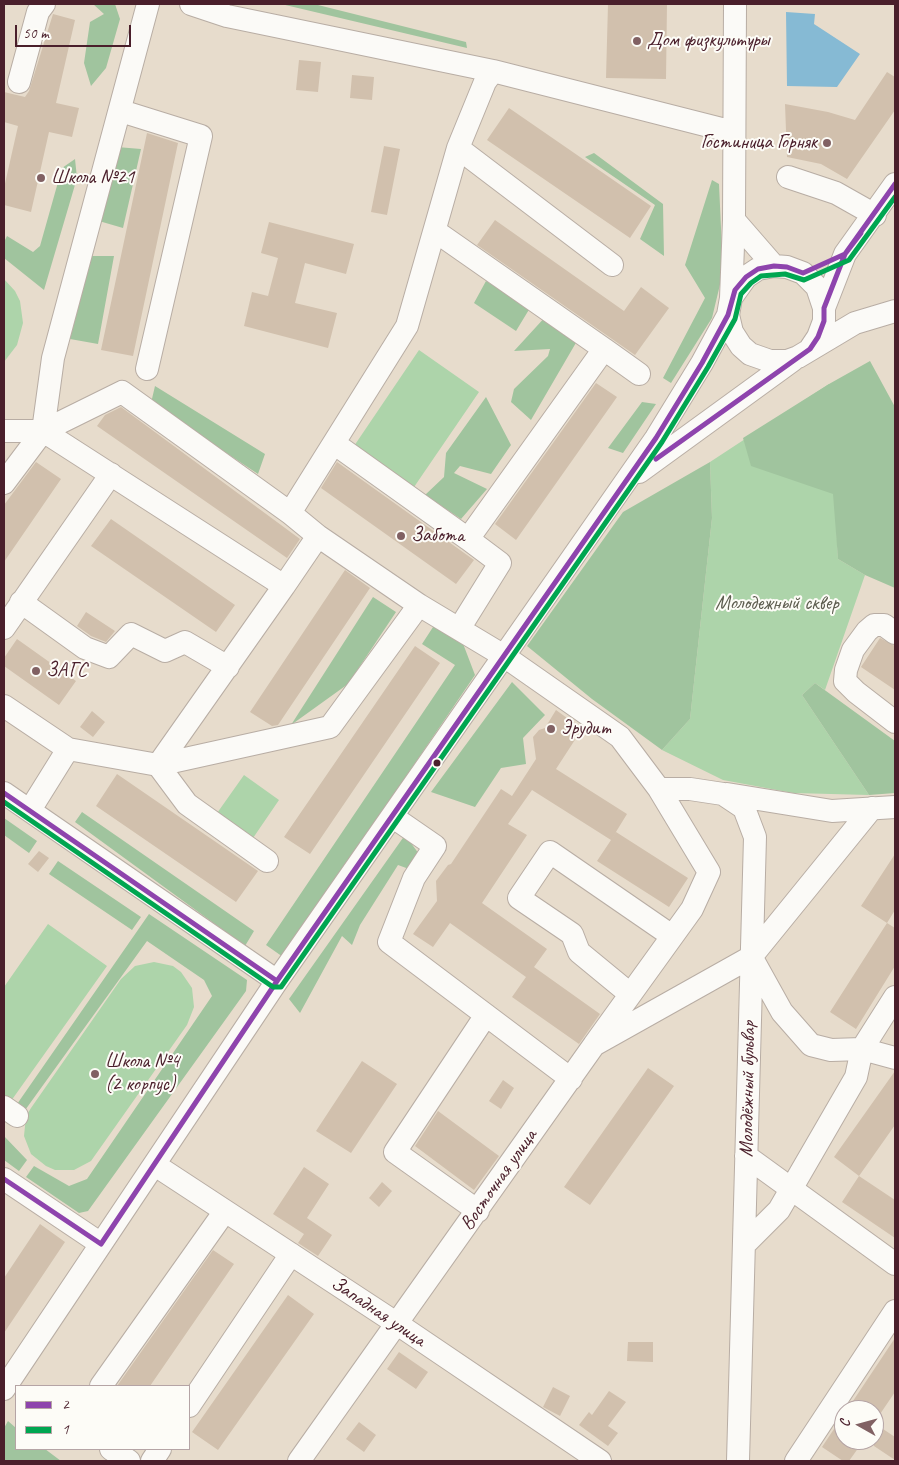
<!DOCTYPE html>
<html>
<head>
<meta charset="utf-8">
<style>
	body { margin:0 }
	#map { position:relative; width:899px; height:1465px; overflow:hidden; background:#e7dccc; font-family:Caveat,sans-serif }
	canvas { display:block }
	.frame { position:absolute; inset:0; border:5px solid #4a1f2b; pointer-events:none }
	.legend { position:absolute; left:15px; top:1385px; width:175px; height:65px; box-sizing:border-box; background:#fdfcf7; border:1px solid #b5a4a5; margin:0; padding:6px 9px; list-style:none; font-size:15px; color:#4a1f2b }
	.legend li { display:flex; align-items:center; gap:10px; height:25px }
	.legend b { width:25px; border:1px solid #b5a4a5 }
	.north { position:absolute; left:834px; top:1400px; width:50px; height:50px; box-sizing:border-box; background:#fdfcf7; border:1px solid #b5a4a5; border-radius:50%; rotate:277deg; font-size:14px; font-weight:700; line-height:20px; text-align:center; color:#4a1f2b }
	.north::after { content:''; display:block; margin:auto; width:18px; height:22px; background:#816163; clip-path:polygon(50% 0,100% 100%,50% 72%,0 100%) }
	.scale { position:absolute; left:15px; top:25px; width:116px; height:22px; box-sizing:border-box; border:2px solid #4a1f2b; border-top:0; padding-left:6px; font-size:15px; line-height:18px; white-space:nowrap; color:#4a1f2b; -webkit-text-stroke:4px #fdfcf7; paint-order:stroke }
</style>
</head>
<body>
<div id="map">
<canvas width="899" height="1465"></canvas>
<div class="frame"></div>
<ul class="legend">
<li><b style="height:6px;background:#8e44ad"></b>2</li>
<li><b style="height:6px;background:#00a651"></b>1</li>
</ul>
<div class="north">С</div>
<div class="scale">50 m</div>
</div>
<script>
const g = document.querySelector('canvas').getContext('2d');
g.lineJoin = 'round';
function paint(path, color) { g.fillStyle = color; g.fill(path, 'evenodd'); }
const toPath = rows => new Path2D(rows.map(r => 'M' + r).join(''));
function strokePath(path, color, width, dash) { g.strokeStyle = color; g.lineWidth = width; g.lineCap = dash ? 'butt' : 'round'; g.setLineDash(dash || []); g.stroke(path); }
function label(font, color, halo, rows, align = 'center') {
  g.font = font + ' Caveat,sans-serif'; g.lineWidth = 4; g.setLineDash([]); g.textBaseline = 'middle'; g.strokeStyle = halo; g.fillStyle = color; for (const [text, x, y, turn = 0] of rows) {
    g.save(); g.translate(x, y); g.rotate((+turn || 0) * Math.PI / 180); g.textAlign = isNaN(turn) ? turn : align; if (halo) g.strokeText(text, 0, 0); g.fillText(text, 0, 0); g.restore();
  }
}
paint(toPath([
	[4,279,15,291,20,301,23,323,17,345,4,362],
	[419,350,479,392,412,490,352,449],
	[829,384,838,559,865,575,825,690,815,683,802,695,869,795,793,793,723,780,662,750,690,719,712,518,710,462],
	[244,775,279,800,251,841,215,816],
	[48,924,107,966,11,1101,4,1096,4,987],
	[154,962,173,966,181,972,192,988,194,1007,187,1025,91,1161,74,1170,55,1170,46,1166,31,1154,24,1136,26,1116,31,1108,121,979,135,966]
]), '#add4aa');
paint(toPath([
	[93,4,115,4,120,19,106,68,91,86,84,63,90,22,104,14],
	[281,4,314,4,466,42,467,48],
	[117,147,141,149,123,228,99,221],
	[594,153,663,204,664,256,640,239,655,205,585,157],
	[75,159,77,178,44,290,4,258,4,242,7,236,33,252,40,246,62,168],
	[712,180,719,184,723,272,712,318,671,383,663,378,705,298,685,265],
	[92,256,114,256,98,344,70,339],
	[486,281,530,308,516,331,474,303],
	[547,315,577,341,531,420,511,402,514,389,548,356,550,349,514,351],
	[870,361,895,407,895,588,865,575,838,559,833,494,751,466,743,438,829,384],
	[155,386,265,454,258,474,151,403],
	[486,397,511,445,491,474,460,466,454,473,487,489,461,519,425,495,444,477,446,453],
	[642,402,656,404,623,453,608,448],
	[710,462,712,518,690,719,662,750,592,699,527,646,623,512],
	[373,597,396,612,348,684,291,725],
	[435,624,462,641,475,675,283,957,266,945,455,665,422,644],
	[512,682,545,715,523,738,526,764,501,768,475,807,431,792],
	[815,683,895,741,895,793,869,795,802,695],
	[82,812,254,931,245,946,75,822],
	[4,818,37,841,29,853,4,835],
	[405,835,419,854,409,869,398,865,360,925,352,945,342,936,300,1013,289,999],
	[58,861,141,917,132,930,49,874],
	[149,914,247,980,246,991,88,1211,79,1213,26,1177,34,1166,69,1186,87,1179,212,996,204,980,147,941,23,1113,15,1107],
	[4,1136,27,1160,19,1171,4,1160],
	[8,1421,16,1428,16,1449,45,1449,61,1461,4,1461,4,1428]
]), '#a0c49e');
paint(toPath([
	[786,12,815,14,814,24,860,54,837,87,787,86]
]), '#86bad4');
paint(toPath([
	[608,4,667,4,666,79,606,78],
	[53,14,75,20,56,103,79,108,72,137,49,132,31,212,4,205,4,188,18,126,4,122,4,92,25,97,29,91],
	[299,60,321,62,318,92,296,90],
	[887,72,895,77,895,110,847,179,821,164,787,157,785,104,828,112,855,120],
	[352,75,374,77,372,100,350,98],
	[509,108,651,206,630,238,487,140],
	[147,133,178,143,133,356,101,350],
	[384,146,400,149,387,215,371,212],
	[495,220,624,311,641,287,669,308,635,355,477,245],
	[269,222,354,244,346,274,305,263,295,303,337,313,328,348,244,326,252,292,268,296,278,258,261,253],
	[596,383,617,397,516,540,495,524],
	[121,407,300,539,287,558,97,426,105,415],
	[36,462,61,479,4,562,4,505],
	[337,462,474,560,456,584,321,488],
	[111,519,235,605,216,632,91,546],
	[345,570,370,588,278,725,272,726,250,712],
	[86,612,115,631,106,642,91,636,77,626],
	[880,638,895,646,895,690,861,667],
	[17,639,76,681,59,705,4,666,4,658],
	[415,646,440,663,310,854,284,837],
	[556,710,582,729,556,769,627,814,611,840,616,832,688,878,669,907,597,861,611,840,532,790,508,824,527,835,482,903,547,949,534,967,600,1014,579,1044,512,997,526,977,450,923,433,947,413,934,437,901,436,881,448,865,451,864,501,789,512,796,536,759,533,737,539,730,545,728],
	[92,711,105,722,93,737,80,727],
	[117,774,258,871,236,902,96,806],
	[39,851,49,858,38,872,28,864],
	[895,854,895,910,887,923,861,906],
	[887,923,895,928,895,966,856,1029,830,1012],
	[362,1061,397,1084,351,1153,316,1131],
	[648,1068,674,1086,590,1205,564,1187],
	[895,1071,895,1125,859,1176,834,1157],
	[503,1080,514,1088,501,1109,489,1101],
	[438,1111,499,1156,474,1190,415,1146],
	[304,1167,329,1184,307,1218,332,1235,318,1256,298,1243,304,1234,273,1214],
	[859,1176,895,1200,895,1238,842,1202],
	[382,1182,392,1191,379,1207,369,1198],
	[40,1224,65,1242,4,1333,4,1278],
	[213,1250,234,1264,150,1386,117,1386],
	[288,1295,314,1314,218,1450,192,1432],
	[895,1338,895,1392,874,1423,895,1437,895,1460,874,1446,874,1410,847,1410],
	[628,1342,653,1342,653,1362,627,1361],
	[399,1352,428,1372,416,1389,387,1369],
	[553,1387,570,1396,560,1416,543,1407],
	[609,1391,626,1402,608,1426,618,1433,608,1446,579,1425,589,1412,592,1415],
	[844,1414,844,1440,864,1440,849,1461,843,1461,822,1447],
	[359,1422,376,1435,364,1452,346,1439]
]), '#d1c0ad');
const minor = toPath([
	[191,4,227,16,493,71,733,132],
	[19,82,38,12,44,4],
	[121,111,201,136,147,369],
	[458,148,612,265],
	[788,177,836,193,875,215],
	[734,220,774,266],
	[731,298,734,220,735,4],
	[824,308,845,254,895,184],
	[604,349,639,374],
	[810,349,818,337,824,321,824,308,817,287,803,273,787,267,774,266,758,269,746,277,731,298,728,315,732,332,741,346,750,354,770,361,787,361,798,357,855,323,895,311],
	[4,431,43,431,53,358,148,4],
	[43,431,122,392,290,513],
	[335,444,468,539,604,349,435,231],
	[639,472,793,360],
	[4,483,43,431,284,586,318,536,419,605,504,656,620,737,659,789,709,872,692,909,594,1045],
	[318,536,290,513,407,326,458,148,485,82,493,71],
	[21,602,85,648,109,657,131,634,165,651,185,642,228,667],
	[4,628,111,474],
	[459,629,500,563,468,539],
	[895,633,884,625,874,625,867,631,853,650,846,670,845,681,856,692,895,722],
	[4,706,68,749],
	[659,789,690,789,723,794,744,808,755,837,738,1461],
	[4,793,277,981],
	[727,794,832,811,895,807],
	[30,810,68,749,158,765,284,586],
	[393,817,435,846,414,878,389,942,571,1079],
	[267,861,187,804,158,765,330,727,419,605],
	[752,958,782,1012,811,1045,831,1050,862,1049,895,1058],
	[630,994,579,952,572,934,519,898,550,852,672,936],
	[4,1107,17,1116],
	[746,1156,895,1264],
	[155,1165,396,1323,600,1461],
	[4,1179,101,1244],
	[478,1211,395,1152,486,1015],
	[744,1245,779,1210,856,1077,862,1049,895,997],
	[101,1386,225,1211],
	[4,1389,277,981,656,438,702,363,728,315],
	[189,1406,291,1254],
	[111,1449,129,1461],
	[152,1461,160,1449],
	[299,1461,594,1045,751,957,872,808],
	[796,1461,895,1311]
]);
strokePath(minor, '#b8ada4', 24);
strokePath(minor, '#fbfaf7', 22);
strokePath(toPath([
	[656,459,810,349,818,337,824,321,824,308,845,254,861,233],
	[4,793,277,981],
	[4,1179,101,1244,277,981,656,438,702,363,728,315,735,290,746,277,758,269,774,266,787,267,803,273,845,254,895,184]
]), '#8e44ad', 5);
strokePath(toPath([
	[4,802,273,987,281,987,662,442,708,367,735,319,741,294,751,283,761,276,785,274,804,280,849,260,895,197]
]), '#00a651', 5);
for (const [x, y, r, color] of [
	[637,41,5,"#816163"],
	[827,143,5,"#816163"],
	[41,178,5,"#816163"],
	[401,536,5,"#816163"],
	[36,671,5,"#816163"],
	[551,729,5,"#816163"],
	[437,763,4.5,"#4a1f2b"],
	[95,1074,5,"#816163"]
]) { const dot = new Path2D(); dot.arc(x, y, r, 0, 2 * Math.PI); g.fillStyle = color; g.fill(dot); strokePath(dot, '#fdfcf7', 2); }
label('20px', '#4a1f2b', '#fdfcf7', [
	["Дом физкультуры",647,41],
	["Гостиница Горняк",817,143,"right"],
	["Школа №21",51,178],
	["Забота",411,536],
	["ЗАГС",46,671],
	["Эрудит",561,729],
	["Школа №4",105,1062],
	["(2 корпус)",105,1085]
], 'left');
label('20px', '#5c5c4e', '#fdfcf7', [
	["Молодежный сквер",777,604]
]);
label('20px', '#4a1f2b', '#fdfcf7', [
	["Молодёжный бульвар",748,1089,-89],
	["Восточная улица",499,1180,-55],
	["Западная улица",378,1312,34]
]);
</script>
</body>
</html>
